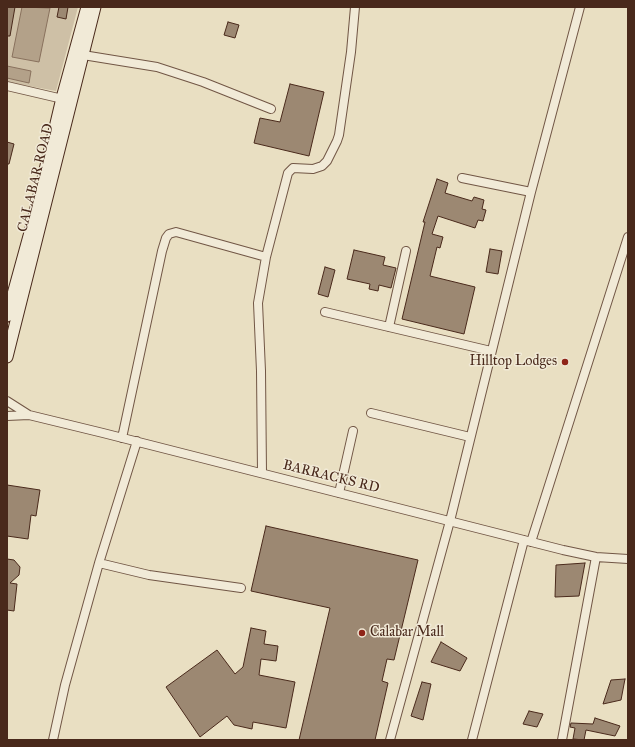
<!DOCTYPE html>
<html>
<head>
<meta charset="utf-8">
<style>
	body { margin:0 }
	#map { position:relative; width:635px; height:747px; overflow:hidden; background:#e9dfc2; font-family:"IM FELL Great Primer",serif }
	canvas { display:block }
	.frame { position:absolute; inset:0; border:8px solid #49291b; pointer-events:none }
</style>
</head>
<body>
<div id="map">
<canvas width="635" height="747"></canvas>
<div class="frame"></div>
</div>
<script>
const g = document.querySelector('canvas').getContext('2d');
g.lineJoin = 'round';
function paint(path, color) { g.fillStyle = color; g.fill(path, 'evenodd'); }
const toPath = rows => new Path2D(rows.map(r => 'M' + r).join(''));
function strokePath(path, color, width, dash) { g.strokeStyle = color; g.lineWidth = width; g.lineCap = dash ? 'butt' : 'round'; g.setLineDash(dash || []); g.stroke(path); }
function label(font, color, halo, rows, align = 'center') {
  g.font = font + ' "IM FELL Great Primer",serif'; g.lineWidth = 3; g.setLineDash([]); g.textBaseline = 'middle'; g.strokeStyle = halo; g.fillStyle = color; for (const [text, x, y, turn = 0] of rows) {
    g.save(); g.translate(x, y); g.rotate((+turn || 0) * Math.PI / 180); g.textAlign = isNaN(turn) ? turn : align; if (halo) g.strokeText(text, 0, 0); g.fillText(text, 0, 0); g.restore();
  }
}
paint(toPath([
	[7,7,78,7,56,91,7,82]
]), '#cec0a6');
const water = toPath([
	[22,7,50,8,39,62,12,57,22,7],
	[7,66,31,71,29,83,7,78,7,66]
]);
paint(water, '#b3a189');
strokePath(water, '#89715d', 1);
const building = toPath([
	[7,7,15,7,10,36,7,36,7,7],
	[59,7,68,7,66,19,57,17,59,7],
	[228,22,239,25,235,38,224,35,228,22],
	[290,84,324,92,309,156,254,143,260,118,280,122,290,84],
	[7,142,14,144,9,164,7,164,7,142],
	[437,179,448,183,445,193,472,201,474,197,484,200,482,209,486,210,483,221,478,220,475,228,438,216,432,234,443,237,440,248,437,247,430,276,475,287,464,334,402,319,425,222,423,222,437,179],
	[490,249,502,251,498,274,486,272,490,249],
	[354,250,385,257,383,265,396,268,391,288,379,285,378,291,369,289,370,284,347,279,354,250],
	[325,267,335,270,328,297,318,294,325,267],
	[7,485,40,490,36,516,31,515,28,539,7,536,7,485],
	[266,526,418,560,394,660,387,659,382,681,388,683,375,740,299,740,330,608,251,591,266,526],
	[7,559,14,560,20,567,19,575,10,583,17,584,14,611,7,610,7,559],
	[585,563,579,596,555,597,556,565,585,563],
	[251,628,266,631,264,644,278,646,276,661,261,659,259,675,295,682,286,728,253,722,252,729,234,725,227,716,200,737,166,687,217,650,235,674,243,667,251,628],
	[441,642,467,658,460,671,431,662,441,642],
	[625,679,621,700,603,704,611,680,625,679],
	[422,682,431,684,423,720,411,716,422,682],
	[529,711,543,714,537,727,523,724,529,711],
	[595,718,620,726,615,736,586,730,584,740,573,739,575,728,570,727,571,723,593,724,595,718]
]);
paint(building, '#9c8872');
strokePath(building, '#49291b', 1);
const street = toPath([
	[83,55,157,67,203,82,271,109],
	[7,86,67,100],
	[462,178,531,192],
	[325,312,491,351],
	[389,327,406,251],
	[7,401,29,415,103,433,563,550,596,557,628,559],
	[371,413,470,437],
	[7,416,29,415],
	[122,438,162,251,166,238,169,234,176,232,266,257],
	[262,473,261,371,258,303,266,257,288,173,293,168,313,169,322,166,327,161,337,141,339,135,351,52,355,7],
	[339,493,353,431],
	[531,542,628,237],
	[99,563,149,575,241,588],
	[53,740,65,685,99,563,137,441],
	[390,740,450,521,531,192,580,7],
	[472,740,524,540],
	[562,740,596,557]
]);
const secondary = toPath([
	[7,316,32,225,62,98,87,7],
	[7,357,95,7]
]);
strokePath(street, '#715645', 10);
strokePath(secondary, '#49291b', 13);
strokePath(street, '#f1ead7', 8);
strokePath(secondary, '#f1ead7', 11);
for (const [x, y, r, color] of [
	[565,362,4,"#8f2418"],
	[362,633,4,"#8f2418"]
]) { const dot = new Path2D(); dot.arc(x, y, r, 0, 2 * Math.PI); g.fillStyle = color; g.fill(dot); strokePath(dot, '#f1ead7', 1.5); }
label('14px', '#49291b', '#f1ead7', [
	["CALABAR ROAD",36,178,-76],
	["BARRACKS RD",331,477,14]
]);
label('14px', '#49291b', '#f1ead7', [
	["Hilltop Lodges",557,362],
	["Calabar Mall",370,633,"left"]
], 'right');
</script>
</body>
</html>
